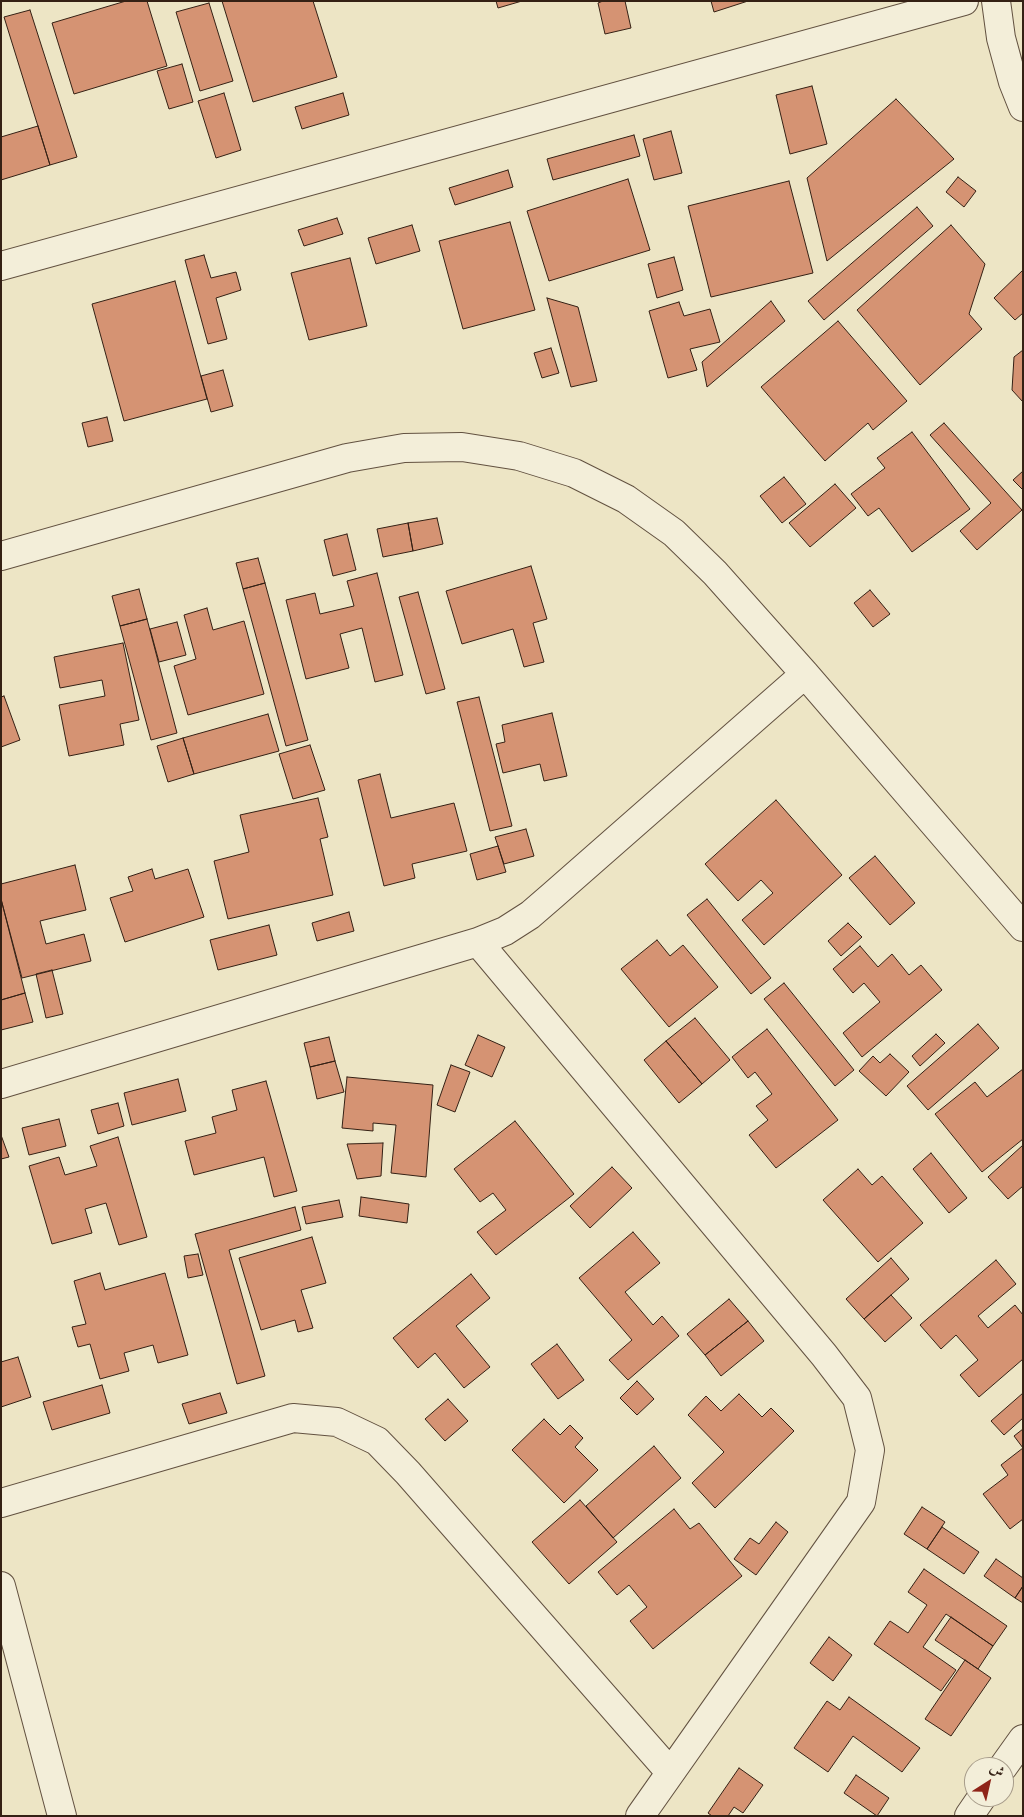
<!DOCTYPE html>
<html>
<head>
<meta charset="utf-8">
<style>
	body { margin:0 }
	#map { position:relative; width:1024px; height:1817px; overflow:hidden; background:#ede5c5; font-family:Cardo,Amiri,serif }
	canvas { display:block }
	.frame { position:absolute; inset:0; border:2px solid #342014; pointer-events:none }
	.north { position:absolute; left:964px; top:1757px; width:50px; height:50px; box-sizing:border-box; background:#f3eed9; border:1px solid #a79c8a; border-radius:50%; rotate:35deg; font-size:14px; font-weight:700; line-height:20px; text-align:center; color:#342014 }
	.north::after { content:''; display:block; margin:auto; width:18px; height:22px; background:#8f2418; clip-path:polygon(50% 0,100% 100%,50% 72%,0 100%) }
</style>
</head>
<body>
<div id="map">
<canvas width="1024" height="1817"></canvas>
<div class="frame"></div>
<div class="north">ش</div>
</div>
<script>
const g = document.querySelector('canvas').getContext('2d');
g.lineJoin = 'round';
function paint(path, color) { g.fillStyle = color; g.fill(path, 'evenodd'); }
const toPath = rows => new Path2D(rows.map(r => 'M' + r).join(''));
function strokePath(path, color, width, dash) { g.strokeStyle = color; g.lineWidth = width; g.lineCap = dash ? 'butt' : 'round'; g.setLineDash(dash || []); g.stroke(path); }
const building = toPath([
	[126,1,147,1,167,66,74,94,52,23,126,1],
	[222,1,313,1,337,77,253,102,222,1],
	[496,1,522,1,498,8,496,1],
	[603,1,625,1,631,28,605,34,598,3,603,1],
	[711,1,748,1,714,12,711,1],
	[209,3,233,81,200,91,176,12,209,3],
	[30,10,77,157,50,165,4,17,30,10],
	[182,64,193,102,169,109,157,71,182,64],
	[812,86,827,144,790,154,776,95,812,86],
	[224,93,241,150,216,158,198,101,224,93],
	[343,93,349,115,302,129,295,107,343,93],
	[896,99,954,159,827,261,807,178,896,99],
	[38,126,50,165,1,180,1,137,38,126],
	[671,131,682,173,654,180,643,139,671,131],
	[634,135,640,156,553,180,547,159,634,135],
	[508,170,513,187,455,205,449,188,508,170],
	[958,177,976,191,964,207,946,192,958,177],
	[628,179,650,250,549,281,527,211,628,179],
	[789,181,813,273,711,297,688,206,789,181],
	[917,207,933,226,824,320,808,301,917,207],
	[337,218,343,234,304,246,298,230,337,218],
	[510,222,535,310,463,329,439,241,510,222],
	[412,225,420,251,376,264,368,238,412,225],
	[951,225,985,264,969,314,982,329,920,385,857,310,951,225],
	[204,255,211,278,236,272,241,290,216,298,227,339,208,344,185,260,204,255],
	[674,257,683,290,657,298,648,264,674,257],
	[350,258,367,326,309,340,291,273,350,258],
	[1023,270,1023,313,1015,320,994,298,1023,270],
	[175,281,207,399,124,421,92,304,175,281],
	[547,298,578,307,597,381,571,387,547,298],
	[771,301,785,321,707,387,702,362,771,301],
	[679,302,684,316,710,309,720,342,690,349,697,370,668,378,649,311,679,302],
	[838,321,907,401,873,430,868,423,825,461,761,387,838,321],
	[551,348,559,373,542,378,534,353,551,348],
	[1023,350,1023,402,1012,390,1014,357,1023,350],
	[223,370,233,406,211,412,201,376,223,370],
	[107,417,113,441,88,447,82,423,107,417],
	[944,423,1022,510,977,550,960,531,991,503,930,435,944,423],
	[912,432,970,509,912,552,879,508,868,516,851,494,885,468,877,458,912,432],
	[1023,471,1023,490,1013,480,1023,471],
	[784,477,806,504,782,523,760,496,784,477],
	[835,484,856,508,810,547,789,523,835,484],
	[437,518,443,544,413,551,408,523,437,518],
	[408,523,413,551,383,557,377,529,408,523],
	[347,534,356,570,333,576,324,540,347,534],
	[258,558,265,583,243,589,236,563,258,558],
	[531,566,547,619,533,623,544,662,524,667,513,629,462,644,446,591,531,566],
	[377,573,403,675,375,682,362,628,340,634,349,668,306,679,286,600,315,593,320,614,354,606,347,581,377,573],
	[265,583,308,740,286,746,243,589,265,583],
	[139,589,147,619,120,626,112,596,139,589],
	[870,590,890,614,873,627,854,603,870,590],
	[418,592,445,689,426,694,399,597,418,592],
	[207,608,213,630,244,621,264,694,188,715,174,666,196,659,184,615,207,608],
	[147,619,177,733,151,740,120,626,147,619],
	[177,622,186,655,159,662,150,629,177,622],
	[123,643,139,720,120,724,124,745,69,756,59,705,105,696,102,680,60,688,54,657,123,643],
	[4,696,20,740,1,747,1,697,4,696],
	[479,697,512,826,490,831,457,702,479,697],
	[552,713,567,776,544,781,540,764,503,773,496,744,505,742,502,725,552,713],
	[268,714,279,751,194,774,183,738,268,714],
	[183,738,194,774,168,782,157,746,183,738],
	[310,745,325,790,293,799,279,754,310,745],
	[380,774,391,818,454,803,467,851,412,864,415,878,384,886,358,780,380,774],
	[318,798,328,837,320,839,333,895,228,919,214,861,249,852,240,815,318,798],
	[776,800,842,875,764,945,742,920,773,893,761,880,738,901,705,864,776,800],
	[526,829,534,856,504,864,495,837,526,829],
	[498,846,506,872,477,880,470,854,498,846],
	[875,856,915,903,890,925,849,878,875,856],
	[75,865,86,910,40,921,46,944,84,934,91,961,22,978,1,899,1,884,75,865],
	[152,869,155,879,188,869,204,917,125,942,110,898,133,891,128,877,152,869],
	[1,899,25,993,1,1000,1,899],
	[707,899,771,978,751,994,687,915,707,899],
	[349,912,354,931,317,941,312,923,349,912],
	[848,923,862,937,841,956,828,941,848,923],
	[269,925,277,955,218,970,210,940,269,925],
	[657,940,670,956,683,945,718,987,669,1027,621,969,657,940],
	[860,946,878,967,892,954,909,975,921,965,942,990,862,1057,843,1033,880,1002,864,983,853,993,833,969,860,946],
	[52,970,63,1014,46,1018,36,974,52,970],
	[784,983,854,1070,835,1086,764,999,784,983],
	[25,993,33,1022,1,1030,1,1000,25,993],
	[695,1018,730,1060,702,1084,666,1041,695,1018],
	[978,1024,999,1048,928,1110,907,1086,978,1024],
	[767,1029,838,1120,776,1168,749,1135,768,1120,756,1106,772,1094,755,1072,748,1078,732,1057,767,1029],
	[936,1034,945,1043,920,1066,912,1056,936,1034],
	[478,1035,505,1047,492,1077,465,1065,478,1035],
	[329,1037,335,1061,310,1067,304,1043,329,1037],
	[666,1041,702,1084,679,1103,644,1060,666,1041],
	[890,1054,909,1072,886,1096,859,1071,873,1056,880,1063,890,1054],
	[335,1061,344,1092,317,1099,310,1067,335,1061],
	[451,1065,470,1072,455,1112,437,1105,451,1065],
	[1023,1069,1023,1139,982,1172,935,1114,975,1082,987,1097,1023,1069],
	[347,1077,433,1085,426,1177,391,1173,396,1125,373,1123,373,1131,342,1128,347,1077],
	[178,1079,186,1111,132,1125,124,1093,178,1079],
	[266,1081,297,1191,274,1197,264,1157,194,1175,185,1141,216,1133,212,1117,237,1110,232,1090,266,1081],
	[118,1103,124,1126,98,1134,91,1110,118,1103],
	[59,1119,66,1146,29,1155,22,1128,59,1119],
	[515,1121,574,1194,496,1255,477,1232,506,1210,493,1193,480,1202,454,1169,515,1121],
	[1,1135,9,1157,1,1159,1,1135],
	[118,1137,147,1237,119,1245,106,1203,85,1209,92,1233,52,1244,29,1166,59,1157,65,1175,97,1166,90,1146,118,1137],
	[383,1143,381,1176,357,1179,347,1144,383,1143],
	[1023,1145,1023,1186,1008,1199,988,1177,1023,1145],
	[931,1153,967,1198,949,1213,913,1169,931,1153],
	[612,1167,632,1188,590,1228,570,1206,612,1167],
	[858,1169,872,1185,882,1176,923,1223,878,1262,823,1200,858,1169],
	[361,1197,409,1204,407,1223,359,1216,361,1197],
	[339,1200,343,1217,306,1224,302,1207,339,1200],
	[295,1207,301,1230,229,1250,265,1376,237,1384,195,1234,295,1207],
	[633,1232,660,1263,625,1292,653,1325,662,1316,679,1336,628,1380,609,1360,632,1340,579,1278,633,1232],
	[312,1237,326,1283,301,1290,313,1328,298,1332,295,1320,261,1330,239,1258,312,1237],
	[198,1254,203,1275,188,1278,184,1256,198,1254],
	[891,1258,909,1279,864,1319,846,1299,891,1258],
	[996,1260,1016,1284,978,1316,988,1328,1015,1305,1023,1315,1023,1359,979,1397,960,1375,978,1360,956,1335,941,1349,920,1325,996,1260],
	[100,1273,105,1290,165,1273,188,1355,158,1363,153,1345,124,1353,129,1371,100,1379,90,1344,78,1347,72,1327,86,1324,74,1281,100,1273],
	[471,1274,490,1298,456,1326,490,1367,464,1388,435,1353,418,1368,393,1338,471,1274],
	[891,1295,912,1318,885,1342,864,1319,891,1295],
	[729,1299,748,1321,705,1355,687,1334,729,1299],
	[748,1321,764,1341,721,1376,705,1355,748,1321],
	[557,1344,584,1380,558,1399,531,1364,557,1344],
	[18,1357,31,1397,1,1407,1,1362,18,1357],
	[637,1381,654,1399,637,1415,620,1398,637,1381],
	[102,1385,110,1413,52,1430,43,1402,102,1385],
	[220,1393,227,1413,189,1424,182,1404,220,1393],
	[1023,1393,1023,1418,1004,1435,991,1421,1023,1393],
	[739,1394,762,1417,771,1408,794,1431,715,1508,692,1483,724,1452,688,1415,706,1396,721,1411,739,1394],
	[448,1399,468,1421,445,1441,425,1419,448,1399],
	[544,1419,560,1435,570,1425,583,1438,575,1447,598,1470,564,1503,512,1450,544,1419],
	[1023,1429,1023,1448,1014,1436,1023,1429],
	[654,1446,681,1478,613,1538,586,1506,654,1446],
	[1023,1448,1023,1519,1010,1529,983,1494,1008,1475,1001,1465,1023,1448],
	[580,1500,617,1542,569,1584,532,1542,580,1500],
	[922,1507,945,1522,927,1549,904,1534,922,1507],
	[674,1509,690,1529,699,1523,742,1576,653,1649,630,1621,647,1607,629,1585,617,1595,598,1572,674,1509],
	[776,1522,788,1532,756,1575,734,1559,750,1538,759,1544,776,1522],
	[942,1527,979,1552,964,1574,927,1549,942,1527],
	[996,1559,1023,1578,1023,1586,1015,1598,984,1576,996,1559],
	[924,1569,1007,1626,993,1646,946,1614,923,1647,956,1670,941,1691,874,1644,890,1621,908,1633,927,1605,908,1592,924,1569],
	[1023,1586,1023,1603,1015,1598,1023,1586],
	[951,1617,993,1646,978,1669,935,1640,951,1617],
	[829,1637,852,1655,833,1681,810,1663,829,1637],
	[965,1660,991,1678,951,1736,925,1719,965,1660],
	[849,1697,920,1748,902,1772,853,1736,828,1772,794,1748,827,1701,840,1710,849,1697],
	[739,1768,763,1785,743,1813,734,1807,728,1816,712,1816,708,1813,739,1768],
	[856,1775,889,1798,877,1816,844,1793,856,1775]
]);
paint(building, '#d59373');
strokePath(building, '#342014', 1);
const minor = toPath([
	[996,1,1001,38,1013,82,1023,107],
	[1,266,964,1],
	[1,556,347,458,404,448,462,447,519,456,574,473,626,499,674,533,715,573,805,674,1023,927],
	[478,942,824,1355,857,1398,870,1450,861,1502,640,1816],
	[1,1084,478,942,505,931,530,915,552,896,805,674],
	[1,1503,293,1418,337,1422,377,1441,408,1473,670,1772],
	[1,1586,62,1816],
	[1003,1767,1023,1739],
	[969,1816,982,1797]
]);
strokePath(minor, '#625140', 30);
strokePath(minor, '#f3eed9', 28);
</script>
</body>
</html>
